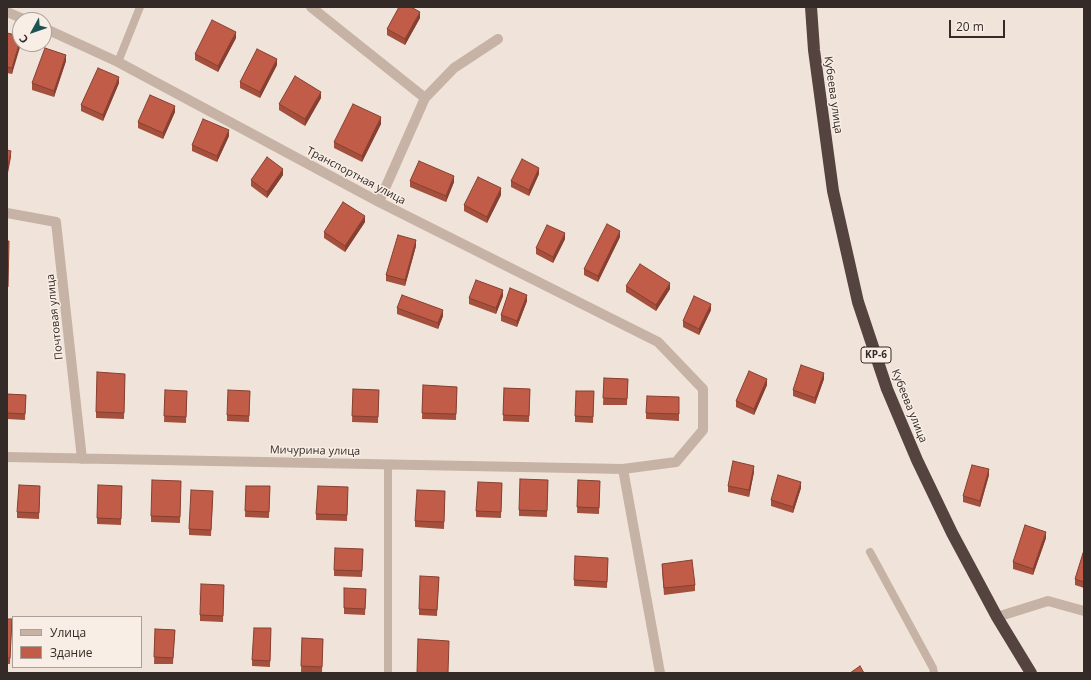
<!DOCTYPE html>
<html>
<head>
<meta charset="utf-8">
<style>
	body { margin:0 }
	#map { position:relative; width:1091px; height:680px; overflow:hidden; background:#f0e4da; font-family:"Open Sans",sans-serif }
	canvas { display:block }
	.frame { position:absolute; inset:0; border:8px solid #342a27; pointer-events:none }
	.legend { position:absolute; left:12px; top:616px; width:130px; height:52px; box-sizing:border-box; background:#f8eee5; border:1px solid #aaa099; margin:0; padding:5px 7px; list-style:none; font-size:12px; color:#342a27 }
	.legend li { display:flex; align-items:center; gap:8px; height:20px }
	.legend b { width:20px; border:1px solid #aaa099 }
	.north { position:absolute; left:12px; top:12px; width:40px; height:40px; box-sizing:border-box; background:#f8eee5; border:1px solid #aaa099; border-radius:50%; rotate:230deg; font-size:11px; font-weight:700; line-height:16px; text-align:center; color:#342a27 }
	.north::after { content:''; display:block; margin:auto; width:14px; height:18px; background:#1e5353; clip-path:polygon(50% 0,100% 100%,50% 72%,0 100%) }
	.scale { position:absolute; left:949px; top:20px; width:56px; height:18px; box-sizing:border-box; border:2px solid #342a27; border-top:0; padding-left:5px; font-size:12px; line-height:14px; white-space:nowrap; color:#342a27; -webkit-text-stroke:3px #f8eee5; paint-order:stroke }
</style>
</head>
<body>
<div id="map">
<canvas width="1091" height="680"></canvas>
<div class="frame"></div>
<ul class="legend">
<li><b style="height:5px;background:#c7b3a6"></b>Улица</li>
<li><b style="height:11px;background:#c05c47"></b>Здание</li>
</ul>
<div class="north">С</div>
<div class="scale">20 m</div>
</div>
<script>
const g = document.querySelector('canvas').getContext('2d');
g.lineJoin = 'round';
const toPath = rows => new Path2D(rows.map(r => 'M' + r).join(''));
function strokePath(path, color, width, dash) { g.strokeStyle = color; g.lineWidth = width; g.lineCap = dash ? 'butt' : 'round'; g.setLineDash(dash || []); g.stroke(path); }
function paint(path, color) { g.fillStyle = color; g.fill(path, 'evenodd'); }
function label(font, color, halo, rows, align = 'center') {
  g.font = font + ' "Open Sans",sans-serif'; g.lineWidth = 3; g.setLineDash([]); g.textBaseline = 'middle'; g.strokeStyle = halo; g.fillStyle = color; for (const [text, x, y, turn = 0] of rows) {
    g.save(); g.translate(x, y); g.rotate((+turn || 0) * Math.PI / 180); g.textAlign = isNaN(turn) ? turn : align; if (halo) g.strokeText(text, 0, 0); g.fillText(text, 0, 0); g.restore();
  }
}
strokePath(toPath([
	[118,62,140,7],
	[870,552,933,668,934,673],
	[388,673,388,465]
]), '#c7b3a6', 8);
strokePath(toPath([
	[311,7,425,98],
	[7,12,26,20],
	[379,202,425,98,454,68,498,39],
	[7,213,56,222,82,459],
	[7,457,623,469,676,462,703,430,703,389,658,342,379,202,118,62,44,28],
	[623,469,660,673],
	[997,617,1048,601,1084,611]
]), '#c7b3a6', 10);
strokePath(toPath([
	[811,7,814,50,833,191,858,302,887,389,917,460,952,533,997,617,1031,673]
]), '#54433e', 12);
paint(toPath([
	[420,18,405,45,387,35,387,29],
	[7,33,20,36,12,74,7,73],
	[236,38,218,72,195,60,195,54],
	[66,61,54,97,32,90,32,83],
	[277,65,260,98,240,88,240,82],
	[119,83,103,121,81,111,81,105],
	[321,98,305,126,279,110,279,104],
	[175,112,163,139,138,128,138,122],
	[381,124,362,162,334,148,334,142],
	[229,136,217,162,192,151,192,145],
	[539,174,529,196,511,187,511,181],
	[283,175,267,198,251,186,251,180],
	[410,181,454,182,446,202,410,187],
	[501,195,487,223,464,211,464,205],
	[365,222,345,252,324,238,324,232],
	[620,237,598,282,584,275,584,269],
	[565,239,553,263,536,254,536,248],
	[416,246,405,286,386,281,386,275],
	[626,286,670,289,656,311,626,292],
	[503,296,496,314,469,304,469,298],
	[527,301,517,327,501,321,501,315],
	[397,308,443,316,438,329,397,314],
	[711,310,699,335,683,327,683,321],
	[125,374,124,419,96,418,96,412],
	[604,378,628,379,627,405,603,405],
	[824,379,815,404,793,396,793,390],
	[423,385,457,387,456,420,422,419],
	[767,385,754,415,736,407,736,401],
	[504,388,530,389,529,422,503,421],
	[353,389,379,390,378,423,352,422],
	[165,390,187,397,186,423,164,422],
	[250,391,249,422,227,421,227,415],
	[594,391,593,423,575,422,575,416],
	[7,394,26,395,25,420,7,419],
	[679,397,679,421,646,419,646,413],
	[754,472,749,497,728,492,728,486],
	[989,475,980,507,963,502,963,496],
	[548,480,547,517,519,516,519,510],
	[578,480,600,481,599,514,577,513],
	[181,481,180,523,151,522,151,516],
	[502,483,501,518,476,517,476,511],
	[40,486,39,519,17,518,17,512],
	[246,486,270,486,269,518,245,517],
	[801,488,793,513,771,506,771,500],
	[445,491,444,529,415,527,415,521],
	[122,492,121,525,97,524,97,518],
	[348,494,347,521,316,520,316,514],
	[213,497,211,536,189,535,189,529],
	[1046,538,1033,575,1013,569,1013,562],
	[363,549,362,577,334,576,334,570],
	[1084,550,1084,588,1075,585,1075,579],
	[608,558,607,588,574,586,574,580],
	[662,564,695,585,695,591,664,595,662,570],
	[439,577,437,616,419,615,419,609],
	[224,585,223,622,200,621,200,615],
	[344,588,366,595,365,615,344,614],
	[7,619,12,619,10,664,7,664],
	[155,629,175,630,173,664,154,664],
	[271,634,270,667,252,666,252,660],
	[302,638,323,639,322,673,301,672]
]), '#a54f3d');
paint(toPath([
	[420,12,420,18,405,45,405,39],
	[236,32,236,38,218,72,218,66],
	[20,41,20,44,21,44,12,74,12,68],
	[66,55,66,61,54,97,54,91],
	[277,59,277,65,260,98,260,92],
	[119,77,119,83,103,121,103,115],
	[321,92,321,98,305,126,305,119],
	[175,106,175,112,163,139,163,133],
	[381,117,381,124,362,162,362,156],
	[229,130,229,136,217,162,217,156],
	[11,151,11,157,7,178,7,172],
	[539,168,539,174,529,196,529,190],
	[283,169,283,175,267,198,267,192],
	[454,176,454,182,446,202,446,196],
	[501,188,501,195,487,223,487,217],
	[365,216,365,222,345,252,345,246],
	[620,231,620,237,598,282,598,276],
	[565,233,565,239,553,263,553,257],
	[416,240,416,246,405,286,405,280],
	[670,283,670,289,656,311,656,305],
	[503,290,503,296,496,314,496,308],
	[527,295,527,301,517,327,517,321],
	[711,304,711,310,699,335,699,329],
	[443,310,443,316,438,329,438,323],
	[824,373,824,379,815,404,815,398],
	[767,379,767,385,754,415,754,409],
	[754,466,754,472,749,497,749,490],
	[989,469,989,475,980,507,980,501],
	[801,482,801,488,793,513,793,507],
	[1046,532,1046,538,1033,575,1033,569]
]), '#864032');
const building = toPath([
	[399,7,411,7,420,12,405,39,387,29,399,7],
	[212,20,236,32,218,66,195,54,212,20],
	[7,33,20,36,20,41,12,68,7,67,7,33],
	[45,48,66,55,54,91,32,83,45,48],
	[257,49,277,59,260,92,240,82,257,49],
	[98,68,119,77,103,115,81,105,98,68],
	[295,76,321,92,305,119,279,104,295,76],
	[150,95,175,106,163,133,138,122,150,95],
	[353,104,381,117,362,156,334,142,353,104],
	[203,119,229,130,217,156,192,145,203,119],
	[7,150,11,151,7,172,7,150],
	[267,157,283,169,267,192,251,180,267,157],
	[522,159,539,168,529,190,511,181,522,159],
	[419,161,454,176,446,196,410,181,419,161],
	[478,177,501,188,487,217,464,205,478,177],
	[343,202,365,216,345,246,324,232,343,202],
	[607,224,620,231,598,276,584,269,607,224],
	[547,225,565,233,553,257,536,248,547,225],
	[398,235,416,240,405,280,386,275,398,235],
	[7,241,9,241,8,287,7,287,7,241],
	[640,264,670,283,656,305,626,286,640,264],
	[476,280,503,290,496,308,469,298,476,280],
	[510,288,527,295,517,321,501,315,510,288],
	[402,295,443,310,438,323,397,308,402,295],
	[694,296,711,304,699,329,683,321,694,296],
	[801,365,824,373,815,398,793,390,801,365],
	[749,371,767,379,754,409,736,401,749,371],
	[97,372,125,374,124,413,96,412,97,372],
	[604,378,628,379,627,399,603,398,604,378],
	[423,385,457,387,456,414,422,413,423,385],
	[504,388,530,389,529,416,503,415,504,388],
	[353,389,379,390,378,417,352,416,353,389],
	[165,390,187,391,186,417,164,416,165,390],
	[228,390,250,391,249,416,227,415,228,390],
	[576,391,594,391,593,417,575,416,576,391],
	[7,394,26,395,25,414,7,413,7,394],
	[647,396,679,397,679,414,646,413,647,396],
	[733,461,754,466,749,490,728,486,733,461],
	[972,465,989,469,980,501,963,496,972,465],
	[778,475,801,482,793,507,771,500,778,475],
	[520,479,548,480,547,511,519,510,520,479],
	[152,480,181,481,180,517,151,516,152,480],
	[578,480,600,481,599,508,577,507,578,480],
	[478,482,502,483,501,512,476,511,478,482],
	[19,485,40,486,39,513,17,512,19,485],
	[98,485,122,486,121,519,97,518,98,485],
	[246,486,270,486,269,512,245,511,246,486],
	[318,486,348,487,347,515,316,514,318,486],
	[191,490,213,491,211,530,189,529,191,490],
	[417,490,445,491,444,522,415,521,417,490],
	[1025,525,1046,532,1033,569,1013,562,1025,525],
	[335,548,363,549,362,571,334,570,335,548],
	[1084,550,1084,582,1075,579,1084,550],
	[575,556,608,558,607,582,574,580,575,556],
	[692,560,695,585,664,588,662,564,692,560],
	[420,576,439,577,437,610,419,609,420,576],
	[201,584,224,585,223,616,200,615,201,584],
	[344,588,366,589,365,609,344,608,344,588],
	[7,619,12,619,10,658,7,658,7,619],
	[254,628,271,628,270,661,252,660,254,628],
	[155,629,175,630,173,658,154,657,155,629],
	[302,638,323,639,322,667,301,666,302,638],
	[418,639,449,641,448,673,417,673,418,639],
	[860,666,864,673,850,673,860,666]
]);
paint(building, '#c05c47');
strokePath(building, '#864032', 1);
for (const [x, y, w] of [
	[876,355,30]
]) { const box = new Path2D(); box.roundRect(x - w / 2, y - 8, w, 16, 3); g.fillStyle = '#f8eee5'; g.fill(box); strokePath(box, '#342a27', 1); }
label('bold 10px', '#342a27', null, [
	["KP-6",876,355]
]);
label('11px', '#342a27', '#f8eee5', [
	["Кубеева улица",833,95,82],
	["Транспортная улица",356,176,28],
	["Почтовая улица",55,317,-96],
	["Кубеева улица",909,406,68],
	["Мичурина улица",315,451,1]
]);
</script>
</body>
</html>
